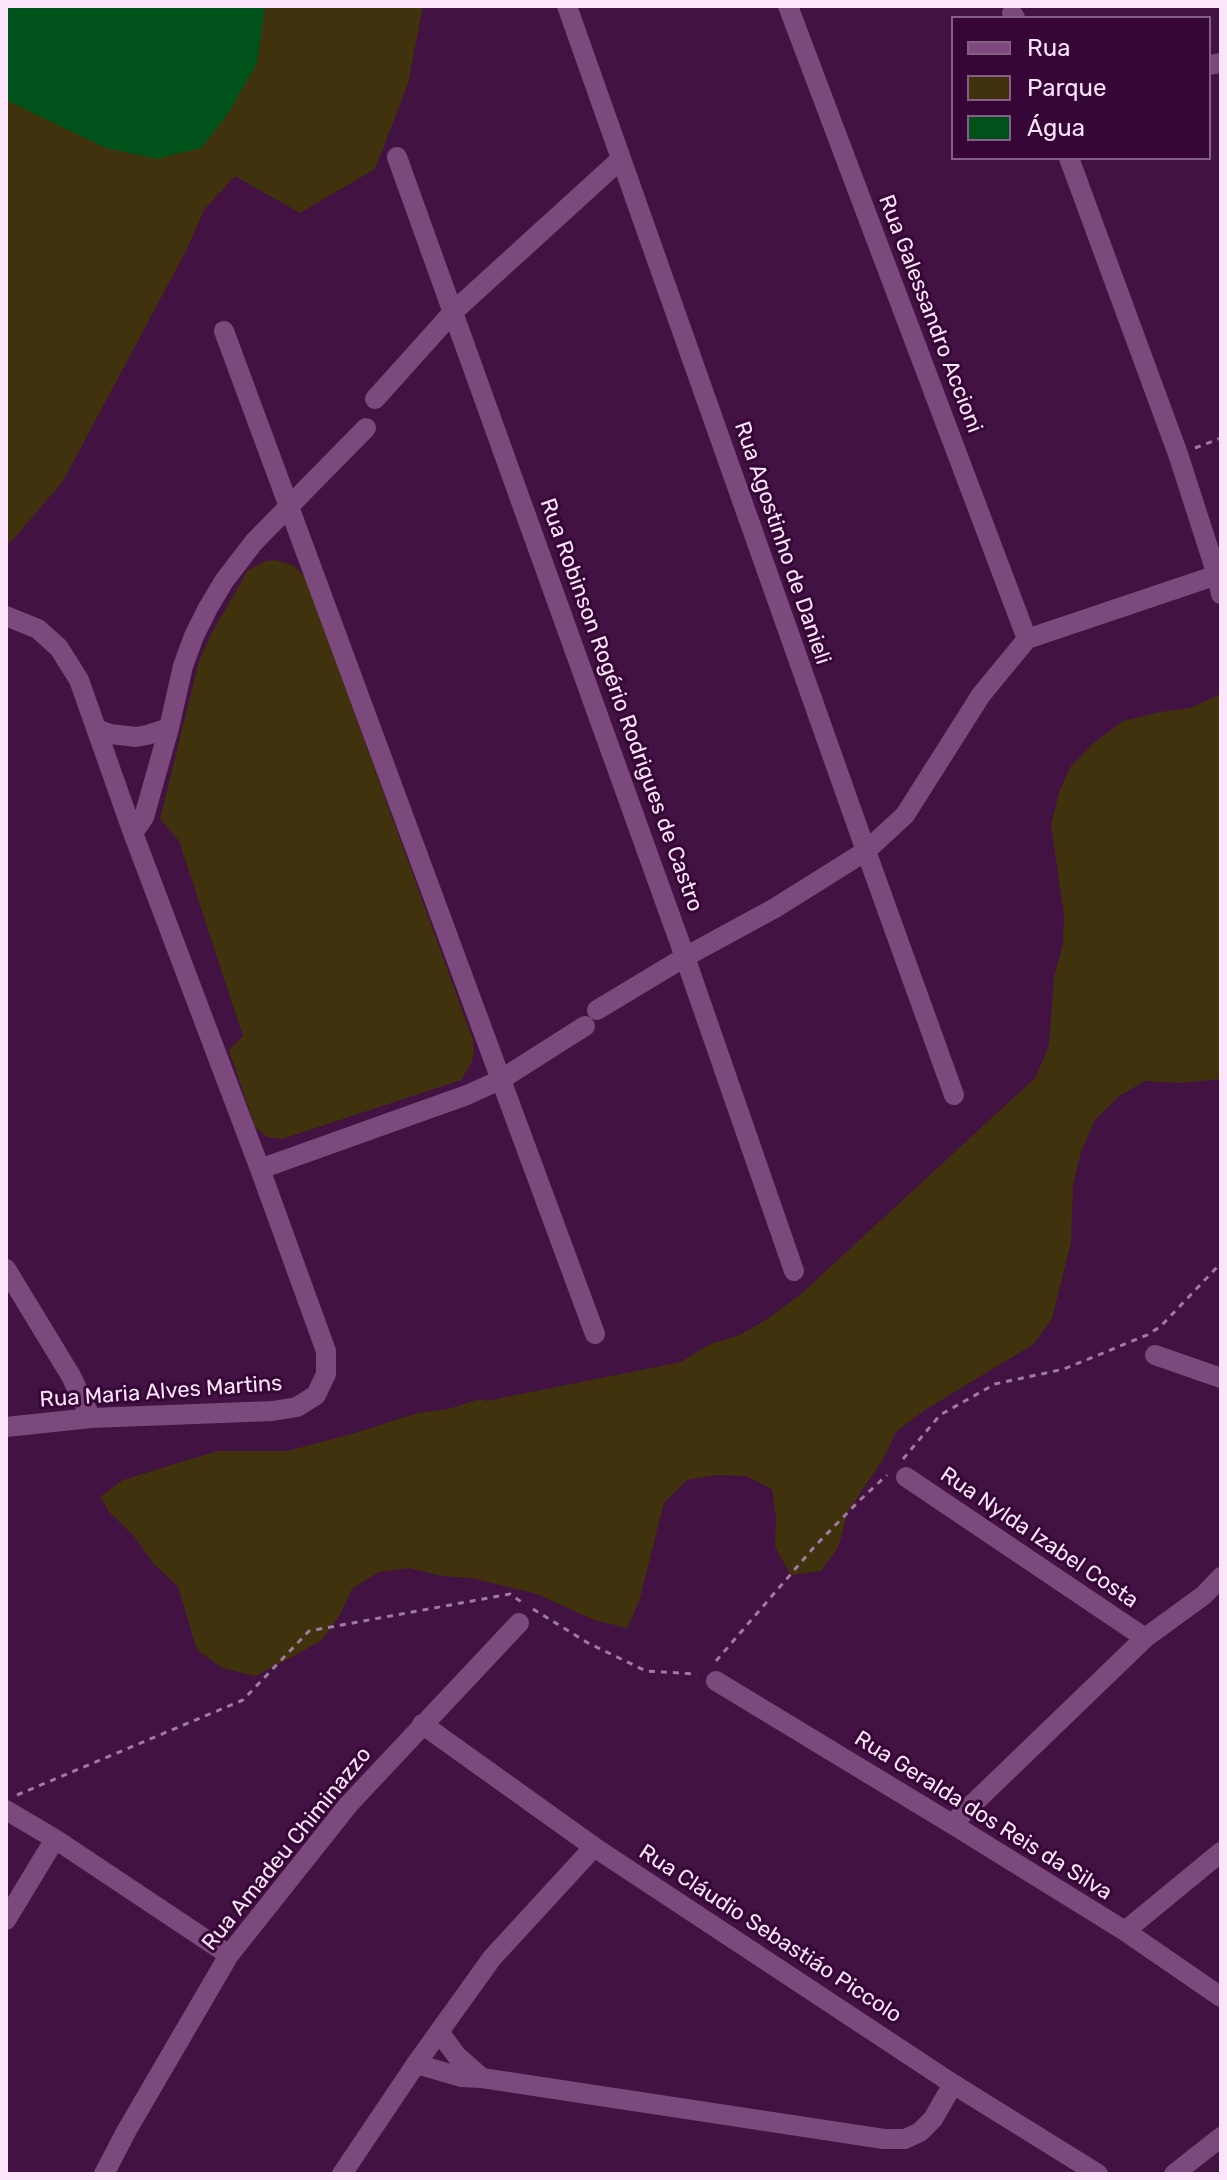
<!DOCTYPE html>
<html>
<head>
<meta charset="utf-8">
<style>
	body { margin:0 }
	#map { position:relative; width:1227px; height:2180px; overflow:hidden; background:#411242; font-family:Rubik,sans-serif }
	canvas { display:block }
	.frame { position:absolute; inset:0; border:8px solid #fce4fa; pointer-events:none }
	.legend { position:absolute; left:951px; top:16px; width:260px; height:144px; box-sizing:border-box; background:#360637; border:2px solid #855f85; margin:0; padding:10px 14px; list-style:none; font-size:24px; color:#fce4fa }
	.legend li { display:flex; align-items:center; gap:16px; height:40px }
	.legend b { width:40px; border:2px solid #855f85 }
</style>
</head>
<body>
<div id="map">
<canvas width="1227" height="2180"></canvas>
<div class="frame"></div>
<ul class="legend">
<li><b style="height:10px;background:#7b497b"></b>Rua</li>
<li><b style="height:22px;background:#40320c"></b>Parque</li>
<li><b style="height:22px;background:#00521b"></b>Água</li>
</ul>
</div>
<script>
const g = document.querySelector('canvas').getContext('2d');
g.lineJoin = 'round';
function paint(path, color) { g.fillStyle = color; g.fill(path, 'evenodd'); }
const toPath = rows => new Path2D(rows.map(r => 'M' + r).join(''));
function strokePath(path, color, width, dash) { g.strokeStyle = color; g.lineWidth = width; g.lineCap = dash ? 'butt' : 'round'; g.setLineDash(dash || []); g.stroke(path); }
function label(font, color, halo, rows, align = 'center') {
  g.font = font + ' Rubik,sans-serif'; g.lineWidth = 6; g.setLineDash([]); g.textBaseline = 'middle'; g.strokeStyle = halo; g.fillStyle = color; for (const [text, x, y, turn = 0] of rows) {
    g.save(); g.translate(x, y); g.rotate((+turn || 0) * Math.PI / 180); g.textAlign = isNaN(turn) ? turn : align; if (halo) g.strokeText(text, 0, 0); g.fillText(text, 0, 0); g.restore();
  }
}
paint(toPath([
	[6,6,423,6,408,84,375,169,300,213,235,176,204,210,186,251,63,481,12,541,6,545],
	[275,560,293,565,305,577,473,1040,474,1051,472,1062,461,1080,282,1139,267,1137,255,1127,229,1050,243,1036,179,841,160,819,199,661,210,636,248,570,266,561],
	[1221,694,1221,1079,1180,1083,1145,1081,1118,1097,1095,1120,1081,1152,1073,1185,1071,1242,1052,1319,1034,1344,925,1410,896,1432,884,1458,847,1513,839,1546,821,1571,791,1575,775,1547,776,1519,772,1489,746,1476,717,1475,687,1480,664,1503,639,1602,627,1628,594,1620,537,1594,471,1578,442,1576,409,1568,379,1572,352,1589,340,1615,322,1640,294,1656,255,1676,222,1668,197,1650,178,1587,154,1564,133,1535,109,1512,100,1497,123,1480,217,1451,287,1451,355,1433,418,1413,448,1409,480,1399,486,1401,681,1362,708,1345,740,1335,767,1319,802,1293,1036,1077,1049,1045,1054,977,1063,944,1064,915,1051,825,1059,792,1071,766,1095,742,1123,721,1160,712,1190,708]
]), '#40320c');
paint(toPath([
	[6,6,265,6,265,8,257,63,227,115,201,148,157,159,106,148,6,100]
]), '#00521b');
strokePath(toPath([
	[1195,448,1221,438],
	[903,1459,940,1415,995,1384,1064,1369,1147,1335,1160,1327,1221,1263],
	[533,1609,588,1643,646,1671,697,1674],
	[716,1661,815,1546,860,1500,887,1475],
	[17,1795,243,1700,309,1631,510,1594,523,1603]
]), '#9f7c9e', 3, [6, 6]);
strokePath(toPath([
	[567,6,866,851,954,1095],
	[788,6,1027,639],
	[1012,13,1015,18],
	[1209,65,1221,63],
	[397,157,685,957,794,1271],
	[1069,158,1178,454,1217,575,1221,594],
	[224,331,595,1334],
	[375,399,454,311,621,159],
	[6,616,38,629,59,648,79,680,133,833,260,1169,326,1351,326,1374,316,1395,297,1407,273,1411,91,1418,6,1427],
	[97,729,110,734,136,737,147,735,169,728],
	[133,833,144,817,169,728,183,666,194,636,208,608,224,581,254,542,366,428],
	[597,1010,685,957,775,908,866,851,905,815,981,695,1027,639,1217,575],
	[260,1169,467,1095,500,1080,585,1026],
	[6,1269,71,1376,91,1418],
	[1155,1355,1221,1378],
	[906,1477,1145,1638],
	[716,1681,952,1824,1125,1931,1221,1997],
	[422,1724,594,1847,953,2084,1098,2174],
	[6,1810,55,1839,229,1955],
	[952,1824,1145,1638,1204,1595,1221,1577],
	[6,1920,55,1839],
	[1125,1931,1221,1852],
	[439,2032,457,2056,482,2078],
	[416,2064,461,2077,482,2078,884,2139,905,2139,920,2132,933,2119,953,2084],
	[104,2174,127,2130,229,1955,349,1804,519,1623],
	[342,2174,416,2064,492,1958,594,1847],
	[1174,2174,1221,2137]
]), '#7b497b', 20);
label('22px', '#fce4fa', '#360637', [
	["Rua Galessandro Accioni",930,314,69],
	["Rua Agostinho de Danieli",782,543,71],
	["Rua Robinson Rogério Rodrigues de Castro",621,705,70],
	["Rua Maria Alves Martins",161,1392,-4],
	["Rua Nylda Izabel Costa",1039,1538,34],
	["Rua Geralda dos Reis da Silva",983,1816,32],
	["Rua Amadeu Chiminazzo",287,1849,-51],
	["Rua Cláudio Sebastiáo Piccolo",770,1934,33]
]);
</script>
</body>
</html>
